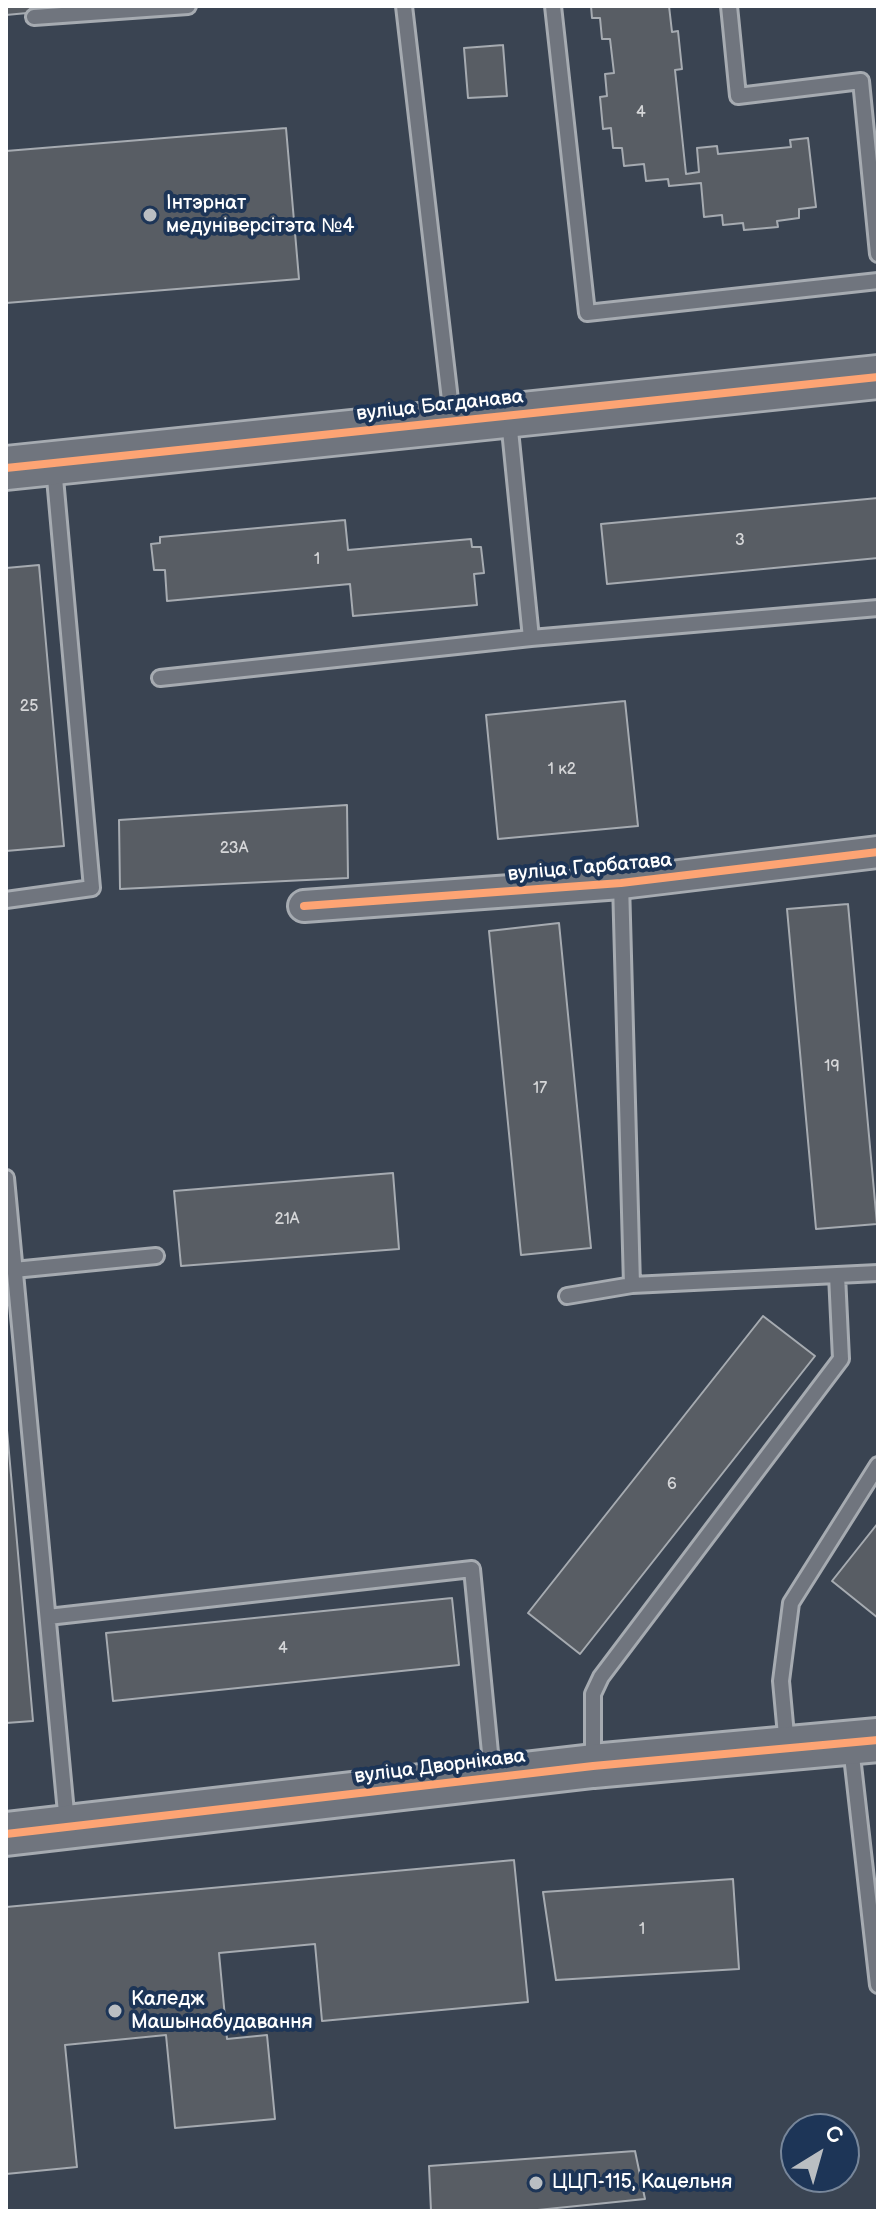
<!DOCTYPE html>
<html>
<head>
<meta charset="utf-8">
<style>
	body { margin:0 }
	#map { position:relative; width:884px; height:2217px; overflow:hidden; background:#3a4452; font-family:"Balsamiq Sans",sans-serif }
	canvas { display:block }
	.frame { position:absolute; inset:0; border:8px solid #fff; pointer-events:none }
	.north { position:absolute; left:780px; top:2113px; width:80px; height:80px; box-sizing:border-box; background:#1d3557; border:2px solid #77869a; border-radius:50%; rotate:37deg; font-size:22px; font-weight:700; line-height:32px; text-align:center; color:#fff }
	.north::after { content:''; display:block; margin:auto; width:28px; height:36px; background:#babec2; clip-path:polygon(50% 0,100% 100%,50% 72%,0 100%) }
</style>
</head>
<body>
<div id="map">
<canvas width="884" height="2217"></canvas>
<div class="frame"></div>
<div class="north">С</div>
</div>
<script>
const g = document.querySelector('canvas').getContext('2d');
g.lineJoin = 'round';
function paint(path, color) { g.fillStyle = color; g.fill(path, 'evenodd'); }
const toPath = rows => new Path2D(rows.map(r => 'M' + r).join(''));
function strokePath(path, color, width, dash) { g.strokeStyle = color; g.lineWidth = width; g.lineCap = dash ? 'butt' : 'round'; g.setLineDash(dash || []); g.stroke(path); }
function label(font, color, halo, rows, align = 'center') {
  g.font = font + ' "Balsamiq Sans",sans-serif'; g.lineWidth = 8; g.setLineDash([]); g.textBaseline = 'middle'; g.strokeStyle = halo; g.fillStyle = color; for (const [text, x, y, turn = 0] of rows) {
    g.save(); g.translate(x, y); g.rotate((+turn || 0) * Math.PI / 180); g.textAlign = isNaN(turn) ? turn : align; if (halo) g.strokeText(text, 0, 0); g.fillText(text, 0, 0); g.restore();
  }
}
const building = toPath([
	[6,6,37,6,38,12,6,15,6,6],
	[591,6,669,6,672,32,678,31,682,69,675,70,686,174,699,172,697,148,717,146,718,154,791,147,790,140,808,138,816,207,799,209,799,218,777,221,778,227,744,230,743,223,723,225,722,215,704,217,701,183,669,186,668,179,646,181,644,164,624,166,622,148,613,148,611,128,603,129,600,97,607,96,605,74,614,73,610,39,602,39,600,18,592,18,591,6],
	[503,45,507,96,468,98,464,48,503,45],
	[286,128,299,279,6,303,6,151,286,128],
	[878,498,878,558,607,584,601,524,878,498],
	[345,520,348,550,471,539,472,547,481,547,484,573,474,574,477,605,353,616,350,584,167,601,165,570,154,570,151,544,160,543,160,537,345,520],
	[39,565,64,846,6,851,6,568,39,565],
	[625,701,638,826,498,839,486,715,625,701],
	[347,805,348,878,120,889,119,820,347,805],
	[848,904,877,1224,816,1229,787,909,848,904],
	[559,923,591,1248,521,1255,489,931,559,923],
	[393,1173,399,1249,181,1266,174,1191,393,1173],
	[763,1316,815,1356,580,1654,528,1613,763,1316],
	[6,1419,33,1721,6,1723,6,1419],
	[878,1523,878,1618,832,1581,878,1523],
	[452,1598,459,1665,113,1701,106,1633,452,1598],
	[514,1860,528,2002,322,2021,315,1944,219,1953,227,2039,267,2035,275,2119,175,2128,166,2035,65,2045,77,2167,6,2174,6,1907,514,1860],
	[733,1879,739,1969,556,1980,543,1892,733,1879],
	[635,2151,645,2199,528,2211,431,2211,429,2166,635,2151]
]);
paint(building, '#585d64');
strokePath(building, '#a6abb1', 2);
const lane = toPath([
	[404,6,452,417],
	[553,6,587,313,878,281],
	[729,6,738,96,861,81,878,254],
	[34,17,188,6],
	[531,638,878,608],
	[160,678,531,638,509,420],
	[621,883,632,1285],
	[6,900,92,888,54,467],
	[6,1178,67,1823],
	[14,1270,156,1256],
	[567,1296,632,1285,878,1273],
	[48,1617,472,1569,492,1773],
	[787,1746,781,1681,791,1603,878,1465],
	[851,1747,878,1985],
	[593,1761,593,1694,601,1677,841,1359,837,1275]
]);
const street = toPath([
	[304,906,621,883,878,852]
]);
const secondary = toPath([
	[6,468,878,377],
	[6,1834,593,1766,878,1740]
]);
strokePath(lane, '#a6abb1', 20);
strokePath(street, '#a6abb1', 36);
strokePath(secondary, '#a6abb1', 48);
strokePath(lane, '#70757e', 14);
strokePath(street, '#70757e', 30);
strokePath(secondary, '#70757e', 42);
strokePath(toPath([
	[6,468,878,377],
	[304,906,621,883,878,852],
	[6,1834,593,1766,878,1740]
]), '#fda474', 8);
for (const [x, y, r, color] of [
	[150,215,8,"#babec2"],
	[115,2011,8,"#babec2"],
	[536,2183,8,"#babec2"]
]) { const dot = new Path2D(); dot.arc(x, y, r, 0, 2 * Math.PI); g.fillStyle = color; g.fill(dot); strokePath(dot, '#1d3557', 3); }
label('16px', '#d5d6d8', null, [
	["4",641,113],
	["3",740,541],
	["1",317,560],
	["25",29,707],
	["1 к2",562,770],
	["23А",234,849],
	["19",832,1067],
	["17",540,1089],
	["21А",287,1220],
	["6",672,1485],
	["4",283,1649],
	["1",642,1930]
]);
label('20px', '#fff', '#1d3557', [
	["Інтэрнат",166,204],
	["медуніверсітэта №4",166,227],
	["Каледж",131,2000],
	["Машынабудавання",131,2023],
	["ЦЦП-115, Кацельня",552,2183]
], 'left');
label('20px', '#fff', '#1d3557', [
	["вуліца Багданава",440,406,-6],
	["вуліца Гарбатава",590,868,-5],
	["вуліца Дворнікава",440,1767,-7]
]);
</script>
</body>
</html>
